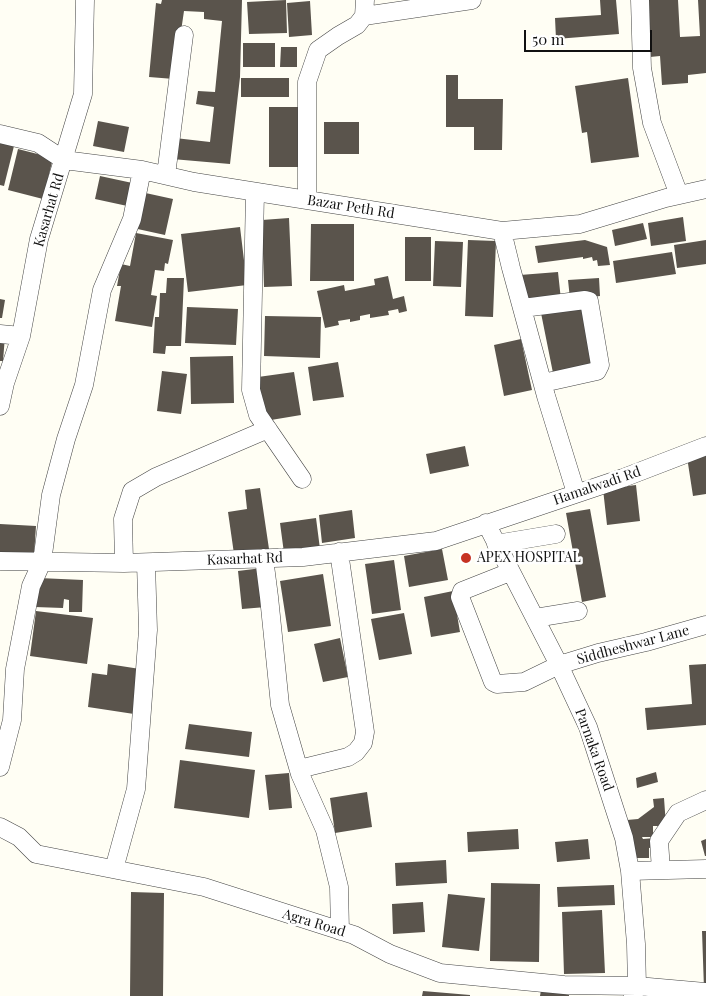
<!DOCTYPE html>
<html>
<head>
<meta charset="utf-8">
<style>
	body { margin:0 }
	#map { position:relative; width:706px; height:996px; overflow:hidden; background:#fffef4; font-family:"Playfair Display",serif }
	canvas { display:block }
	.scale { position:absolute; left:524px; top:30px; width:128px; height:22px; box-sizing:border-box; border:2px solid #111; border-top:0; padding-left:6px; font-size:15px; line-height:18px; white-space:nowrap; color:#111; -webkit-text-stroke:4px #fff; paint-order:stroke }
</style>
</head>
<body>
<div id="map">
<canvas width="706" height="996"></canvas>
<div class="scale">50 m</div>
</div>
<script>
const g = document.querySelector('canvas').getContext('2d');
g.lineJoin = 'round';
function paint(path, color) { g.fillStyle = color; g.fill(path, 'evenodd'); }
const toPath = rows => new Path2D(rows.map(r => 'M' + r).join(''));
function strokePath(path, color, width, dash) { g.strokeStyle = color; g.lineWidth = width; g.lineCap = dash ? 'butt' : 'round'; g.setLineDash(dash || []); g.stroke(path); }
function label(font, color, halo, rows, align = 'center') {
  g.font = font + ' "Playfair Display",serif'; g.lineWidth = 5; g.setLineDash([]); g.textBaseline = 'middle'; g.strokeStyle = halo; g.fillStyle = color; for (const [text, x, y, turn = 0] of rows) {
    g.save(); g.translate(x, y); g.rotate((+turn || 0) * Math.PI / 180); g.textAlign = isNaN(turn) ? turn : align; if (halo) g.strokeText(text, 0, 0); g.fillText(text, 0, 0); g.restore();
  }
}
paint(toPath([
	[162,0,242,0,240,77,230,164,172,159,175,138,210,142,214,107,196,104,198,91,215,92,222,21,204,19,204,12,184,11,174,79,149,77,156,3,161,4],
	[286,0,287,33,249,34,247,2],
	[600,0,616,0,619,34,556,39,555,18,601,15],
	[646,0,678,0,680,37,700,36,698,0,706,0,706,73,688,75,688,83,662,85,660,56,650,57],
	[310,1,312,35,289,37,287,3],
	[243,43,275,43,275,67,243,67],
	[281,47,297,47,297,67,280,67],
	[446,75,458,75,458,99,503,99,502,150,474,150,474,127,446,127],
	[241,78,289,78,289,97,241,97],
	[628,78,639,157,591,163,587,132,582,133,575,86],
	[269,107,298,107,298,167,269,167],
	[98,121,129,127,124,152,93,146],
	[324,122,359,122,359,154,324,154],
	[0,142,14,146,4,186,0,185],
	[18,149,53,158,43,199,8,190],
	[100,176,137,184,132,207,95,199],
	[141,192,173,199,165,235,133,228],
	[683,217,686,241,651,246,648,223],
	[289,218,292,286,264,287,262,220],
	[643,223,647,239,615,246,612,230],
	[311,224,354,224,354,281,310,281],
	[240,227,247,285,188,292,181,234],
	[136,233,173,240,168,264,165,263,164,271,155,270,151,295,157,296,152,327,115,321,121,286,117,286,121,264,130,266],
	[405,237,431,237,431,281,405,281],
	[468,240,496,241,493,317,465,316],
	[585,240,607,247,610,265,598,266,597,260,593,261,592,257,583,259,583,257,538,263,535,246],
	[706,240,706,264,677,268,674,245],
	[435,241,463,242,461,287,433,286],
	[672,252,676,274,616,283,613,261],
	[558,272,561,300,523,303,520,275],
	[388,276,393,299,404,296,407,311,399,313,398,309,388,311,389,315,370,318,370,314,360,316,360,320,350,322,350,319,338,321,339,325,325,328,317,291,344,285,345,291,375,285,374,279],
	[167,278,184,278,181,346,166,346,165,354,153,353,155,317,159,317,160,293,166,293],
	[599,278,600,296,570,299,568,280],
	[0,299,5,300,2,318,0,318],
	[586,304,598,367,554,378,541,313],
	[187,307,238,309,236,345,185,343],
	[265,316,321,317,320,358,264,356],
	[0,336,5,336,3,361,0,361],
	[521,339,532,390,504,396,494,345],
	[233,356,234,403,191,404,190,357],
	[338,362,344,397,313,401,308,367],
	[162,371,187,374,181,414,157,411],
	[294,372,301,415,265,421,258,377],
	[465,446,469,466,430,474,426,454],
	[706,453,706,494,693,496,687,457],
	[636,485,640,521,607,525,603,489],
	[260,488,269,549,234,554,228,512,247,509,245,490],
	[590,509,606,597,582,602,566,513],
	[352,510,355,538,322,543,319,515],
	[316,518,320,549,284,553,280,523],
	[0,524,36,526,34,556,0,554],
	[442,549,448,580,409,587,404,556],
	[394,560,401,610,372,614,365,564],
	[262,568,266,607,242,609,238,571],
	[323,574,331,626,288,632,280,581],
	[39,578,83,580,82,612,69,612,69,600,64,599,63,608,35,607,35,595,38,596],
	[453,591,460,632,431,637,424,597],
	[36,611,93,618,87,664,30,656],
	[404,613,412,654,379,660,371,619],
	[340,638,348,677,323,682,314,644],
	[108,664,140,669,134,714,88,707,92,673,107,675],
	[706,664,706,725,647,730,645,708,692,704,689,665],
	[189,724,252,732,249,757,185,749],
	[180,760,255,770,249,818,174,808],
	[656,772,658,782,637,788,636,778],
	[289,773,292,808,269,810,265,775],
	[367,792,372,827,335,833,330,798],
	[664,798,666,826,653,826,653,837,642,837,643,839,655,838,656,847,649,848,649,858,632,858,627,820,638,819,654,807,653,799],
	[518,829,519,849,468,852,467,832],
	[588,839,590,859,557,862,555,842],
	[706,839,706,856,705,856,701,841],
	[446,860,447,883,396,886,395,863],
	[491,883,540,884,539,962,490,961],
	[614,885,615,905,558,907,557,887],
	[131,892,164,893,163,996,130,996],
	[448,894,485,898,479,951,442,947],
	[423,902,425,932,393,934,392,904],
	[602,910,605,973,564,974,562,912],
	[702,931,706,931,706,989,704,989],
	[541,990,569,995,569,996,540,996],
	[423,991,470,995,470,996,422,996]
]), '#5a544c');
const minor = toPath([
	[640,0,642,68,652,123,679,195],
	[364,16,472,0],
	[0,134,38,143,64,160,142,170,194,182,502,231,580,224,666,198,706,189],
	[166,175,184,35],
	[255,192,251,390,258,415,302,479],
	[307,200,307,82,318,50,338,36,357,25,364,16,365,0],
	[502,231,511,268,546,396,576,493],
	[523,308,585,300,589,301,600,365,597,371,543,383],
	[0,334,21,336],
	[0,406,5,383,21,336,39,239,83,94,85,0],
	[486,523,559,665,588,727,624,838,630,871,636,944,637,986,633,996],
	[496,544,556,534],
	[264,558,269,597,280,705,300,774,325,830,339,887,340,931],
	[0,561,124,563,303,557,436,541,623,478,706,446],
	[124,563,123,519,132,491,156,477,268,429],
	[510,572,462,591,460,597,493,682,497,684,524,682,559,665,598,653,646,642,706,625],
	[535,618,578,611],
	[0,767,12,720,15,669,31,586,42,562,51,495,66,439,84,385,102,290,132,219,142,170],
	[299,769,348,757,356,752,363,743,365,732,339,552],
	[0,827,19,837,36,854,204,887,354,935,390,954,440,973,564,985,637,986,706,992],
	[114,869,136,789,148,630,146,563],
	[661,870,659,841,678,813,706,800],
	[630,871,706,869]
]);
strokePath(minor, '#444', 19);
strokePath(minor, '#fff', 18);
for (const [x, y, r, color] of [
	[466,558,6,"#c63323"]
]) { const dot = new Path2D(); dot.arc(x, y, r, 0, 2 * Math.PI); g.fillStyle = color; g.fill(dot); strokePath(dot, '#fff', 2); }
label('14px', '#111', '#fff', [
	["Bazar Peth Rd",351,207,9],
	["Kasarhat Rd",49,210,-74],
	["Hamalwadi Rd",597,486,-19],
	["Kasarhat Rd",245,559,-2],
	["Siddheshwar Lane",633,645,-15],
	["Parnaka Road",594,750,70],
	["Agra Road",314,923,17]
]);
label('14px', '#111', '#fff', [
	["APEX HOSPITAL",477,558]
], 'left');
</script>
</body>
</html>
